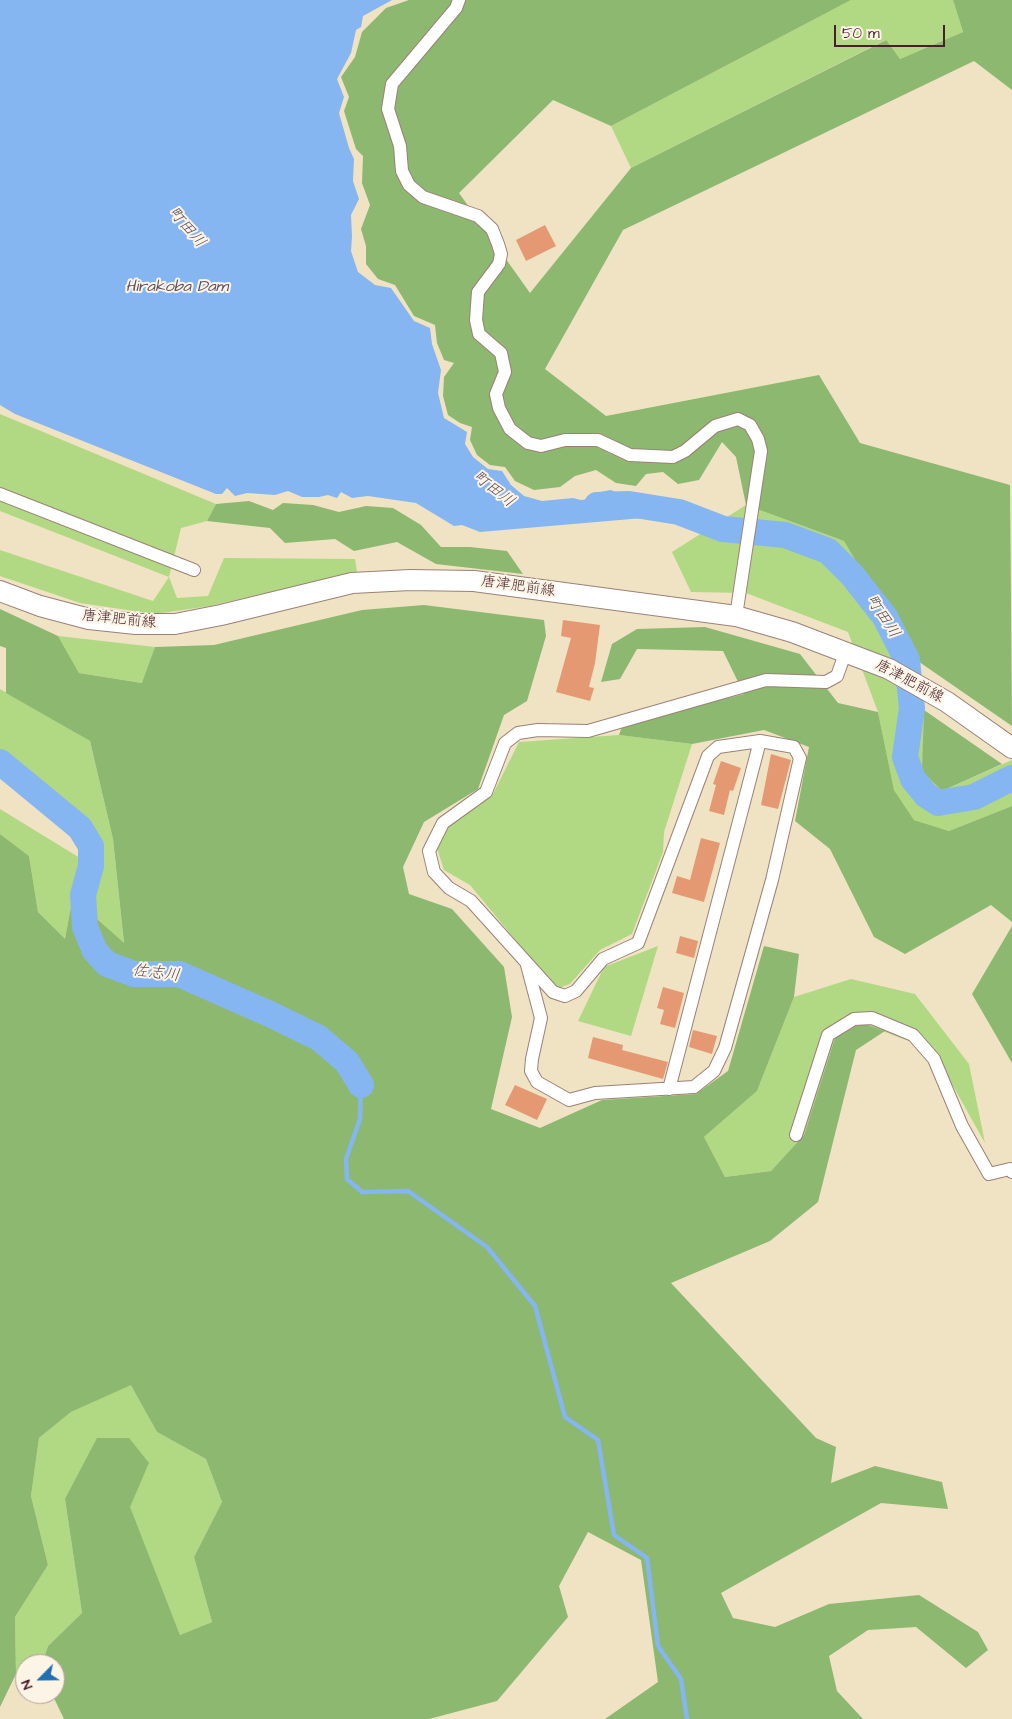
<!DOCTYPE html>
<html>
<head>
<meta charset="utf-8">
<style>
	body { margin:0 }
	#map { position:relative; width:1012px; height:1719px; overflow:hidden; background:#efe3c3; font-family:"Architects Daughter",sans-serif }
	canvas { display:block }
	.north { position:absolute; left:15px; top:1654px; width:50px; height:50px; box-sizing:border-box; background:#fcf5e5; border:1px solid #b59f9b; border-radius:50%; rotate:247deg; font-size:14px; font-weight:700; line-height:20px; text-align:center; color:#4a1f2b }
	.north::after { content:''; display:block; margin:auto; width:18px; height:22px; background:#1f6fb2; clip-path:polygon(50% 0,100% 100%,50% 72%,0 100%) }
	.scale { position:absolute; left:834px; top:25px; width:111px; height:22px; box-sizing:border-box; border:2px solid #4a1f2b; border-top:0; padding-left:6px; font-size:15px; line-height:18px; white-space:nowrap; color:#4a1f2b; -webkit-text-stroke:4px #fcf5e5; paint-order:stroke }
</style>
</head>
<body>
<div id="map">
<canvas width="1012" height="1719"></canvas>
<div class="north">N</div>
<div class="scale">50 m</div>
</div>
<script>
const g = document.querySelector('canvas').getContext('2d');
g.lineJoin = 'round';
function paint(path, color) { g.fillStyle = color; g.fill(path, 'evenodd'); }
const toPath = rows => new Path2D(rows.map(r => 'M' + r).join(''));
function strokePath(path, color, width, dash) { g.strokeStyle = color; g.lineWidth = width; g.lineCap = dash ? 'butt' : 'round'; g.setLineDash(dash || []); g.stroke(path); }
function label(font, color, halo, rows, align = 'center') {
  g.font = font + ' "Architects Daughter","Klee One",sans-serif'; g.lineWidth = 4; g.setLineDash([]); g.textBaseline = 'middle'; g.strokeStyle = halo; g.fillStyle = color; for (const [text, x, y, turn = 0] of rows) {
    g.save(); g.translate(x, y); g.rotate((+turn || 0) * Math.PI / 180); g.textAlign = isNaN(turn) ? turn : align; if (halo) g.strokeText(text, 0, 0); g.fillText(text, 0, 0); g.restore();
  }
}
paint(toPath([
	[851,0,953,0,963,32,900,59,885,40,631,168,611,126],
	[0,414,216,504,207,521,181,528,169,577,177,598,208,596,224,558,355,559,357,572,210,606,155,614,80,603,0,576,0,550,153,601,169,577,0,511],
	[746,505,844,541,912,657,924,710,923,771,942,791,1012,760,1012,806,949,831,914,820,894,790,878,712,848,632,746,593,691,592,672,552],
	[58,636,155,647,143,683,79,673],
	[0,689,90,741,113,839,124,944,97,919,91,866,99,843,0,756],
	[619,735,692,744,664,832,663,852,632,934,600,950,570,984,556,989,470,885,444,870,436,845,452,823,493,794,519,742],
	[0,809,80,858,65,940,38,912,29,856,0,834],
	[658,946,631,1036,578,1021,604,967],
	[851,979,915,994,969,1064,985,1143,933,1050,861,1023,835,1038,804,1135,771,1171,725,1177,704,1137,757,1091,794,997],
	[132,1384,157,1432,206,1459,222,1502,194,1557,212,1622,180,1635,129,1507,149,1463,65,1499,82,1613,48,1646,42,1664,25,1664,25,1673,16,1674,15,1617,48,1565,31,1496,39,1438,71,1412]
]), '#b1d882');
paint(toPath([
	[409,0,851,0,611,126,553,100,459,193,530,293,631,168,886,40,900,59,963,32,953,0,1012,0,1012,90,974,61,623,230,545,369,606,416,819,375,860,443,1010,485,1012,726,912,657,844,541,746,505,736,457,722,442,699,480,678,484,663,472,646,474,636,486,616,483,596,470,575,476,560,487,534,490,515,481,505,467,490,465,477,455,470,440,472,427,460,423,448,415,443,396,444,377,454,363,444,360,437,343,435,325,414,316,395,285,378,279,366,264,366,246,361,229,370,205,362,183,363,156,356,149,344,111,349,97,341,77,355,57,362,32,386,8],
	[249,501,273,510,283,503,313,505,339,512,366,506,393,508,421,525,441,547,470,547,507,551,523,574,436,564,397,542,354,551,335,539,285,543,270,528,207,521,216,504],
	[424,605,544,620,546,636,527,701,504,715,478,789,424,822,403,867,409,894,452,909,504,967,512,1017,491,1109,540,1128,602,1100,696,1094,728,1071,764,946,799,954,794,997,757,1091,704,1137,725,1177,771,1171,804,1135,835,1038,861,1023,885,1031,856,1050,818,1202,770,1241,671,1283,816,1438,836,1447,831,1483,875,1466,942,1482,948,1509,881,1503,721,1593,733,1618,775,1627,829,1604,919,1595,978,1632,988,1650,966,1668,916,1627,868,1630,829,1656,837,1691,863,1719,605,1719,658,1682,641,1560,588,1532,559,1586,568,1617,497,1701,429,1719,64,1719,52,1694,55,1694,55,1664,42,1664,48,1646,82,1613,65,1499,97,1438,129,1438,149,1463,130,1507,180,1635,212,1622,194,1557,222,1502,206,1459,157,1432,131,1385,71,1412,39,1438,31,1496,48,1565,15,1617,16,1674,0,1707,0,834,29,856,38,912,65,939,80,858,93,860,97,919,124,943,113,839,90,741,6,693,6,648,0,646,0,609,58,636,79,673,142,683,155,647,214,645,362,610],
	[705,627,800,654,838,703,878,712,894,790,914,820,949,831,1012,806,1012,922,991,905,905,954,874,937,830,849,795,821,809,747,764,730,692,744,619,735,623,724,744,694,723,651,637,649,620,679,601,682,612,644,637,629],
	[924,710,1002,764,942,791,922,771],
	[1012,926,1012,1063,972,994]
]), '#8cb870');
paint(toPath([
	[0,0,392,0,363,16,361,27,356,30,351,53,337,79,344,97,339,113,349,148,354,159,353,181,359,199,351,215,352,237,351,251,358,272,375,285,391,288,414,321,430,328,432,344,441,370,438,393,444,418,467,432,465,444,473,457,488,469,502,471,511,485,524,496,542,501,573,498,581,500,589,499,595,493,611,490,633,500,630,515,643,518,480,532,462,525,454,526,416,503,368,496,352,498,341,492,337,498,328,495,319,497,302,497,288,491,275,495,247,493,235,496,227,488,222,494,216,494,15,414,0,405]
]), '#85b6f1');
strokePath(toPath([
	[361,1085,360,1119,346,1159,347,1179,362,1192,408,1191,487,1247,535,1306,565,1417,598,1440,614,1535,647,1558,658,1646,681,1679,687,1719]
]), '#85b6f1', 4.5);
strokePath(toPath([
	[597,505,629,504,679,512,723,529,785,535,828,551,852,575,885,617,907,660,912,708,905,757,913,779,926,795,938,803,974,797,1012,778],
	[0,762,80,828,91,846,91,866,83,895,85,927,95,951,107,964,134,974,179,974,272,1015,319,1038,347,1062,361,1085]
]), '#85b6f1', 26);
paint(toPath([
	[545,225,556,246,526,261,516,240],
	[563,620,600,625,595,663,589,687,594,688,590,701,556,692,571,638,561,636],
	[771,754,791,760,778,809,761,805],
	[721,761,741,768,733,791,730,790,724,815,709,811,716,785,713,784],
	[701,838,720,843,704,902,672,893,677,876,690,880],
	[680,936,698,941,694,958,676,953],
	[663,987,684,993,675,1028,660,1024,664,1010,657,1008],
	[693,1030,717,1036,712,1054,689,1047],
	[593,1037,623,1045,622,1050,668,1062,663,1079,588,1058],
	[515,1085,547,1099,537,1120,505,1105]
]), '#e59973');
const street = toPath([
	[459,0,456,8,392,84,388,109,400,146,402,171,409,185,423,197,478,216,492,229,498,244,501,254,499,264,478,292,476,320,479,334,501,353,505,372,496,394,499,408,510,429,528,443,541,446,565,440,598,440,630,455,673,457,685,451,715,426,738,419,750,425,758,439,761,451,736,616],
	[0,494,194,570],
	[527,965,541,1018,532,1059,531,1071,537,1082,569,1100,595,1093,694,1087,714,1071,725,1048,772,880,800,758,794,747,760,741,718,747,708,756,638,943,603,959,576,991,565,996,553,992,471,901,449,888,434,872,429,851,443,823,486,792,505,743,518,733,538,730,588,731,766,680,826,682,837,676,846,651],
	[669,1089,760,741],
	[796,1135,828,1035,854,1019,872,1018,913,1035,934,1059,962,1126,989,1174,1010,1169,1012,1172]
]);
const primary = toPath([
	[0,591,40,606,89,619,136,624,175,624,221,615,352,583,410,580,474,581,736,616,792,632,889,669,947,702,1012,748]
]);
strokePath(street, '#9c8177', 14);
strokePath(primary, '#9c8177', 22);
strokePath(street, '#fff', 12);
strokePath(primary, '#fff', 20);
label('15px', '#4a1f2b', '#fcf5e5', [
	["唐津肥前線",518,587,8],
	["唐津肥前線",119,620,6],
	["唐津肥前線",909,682,28]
]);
label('italic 16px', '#5c4c66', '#fcf5e5', [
	["町田川",186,228,49],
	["Hirakoba Dam",177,288],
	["町田川",493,490,38],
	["町田川",882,617,57],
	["佐志川",156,974,7]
]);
</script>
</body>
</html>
